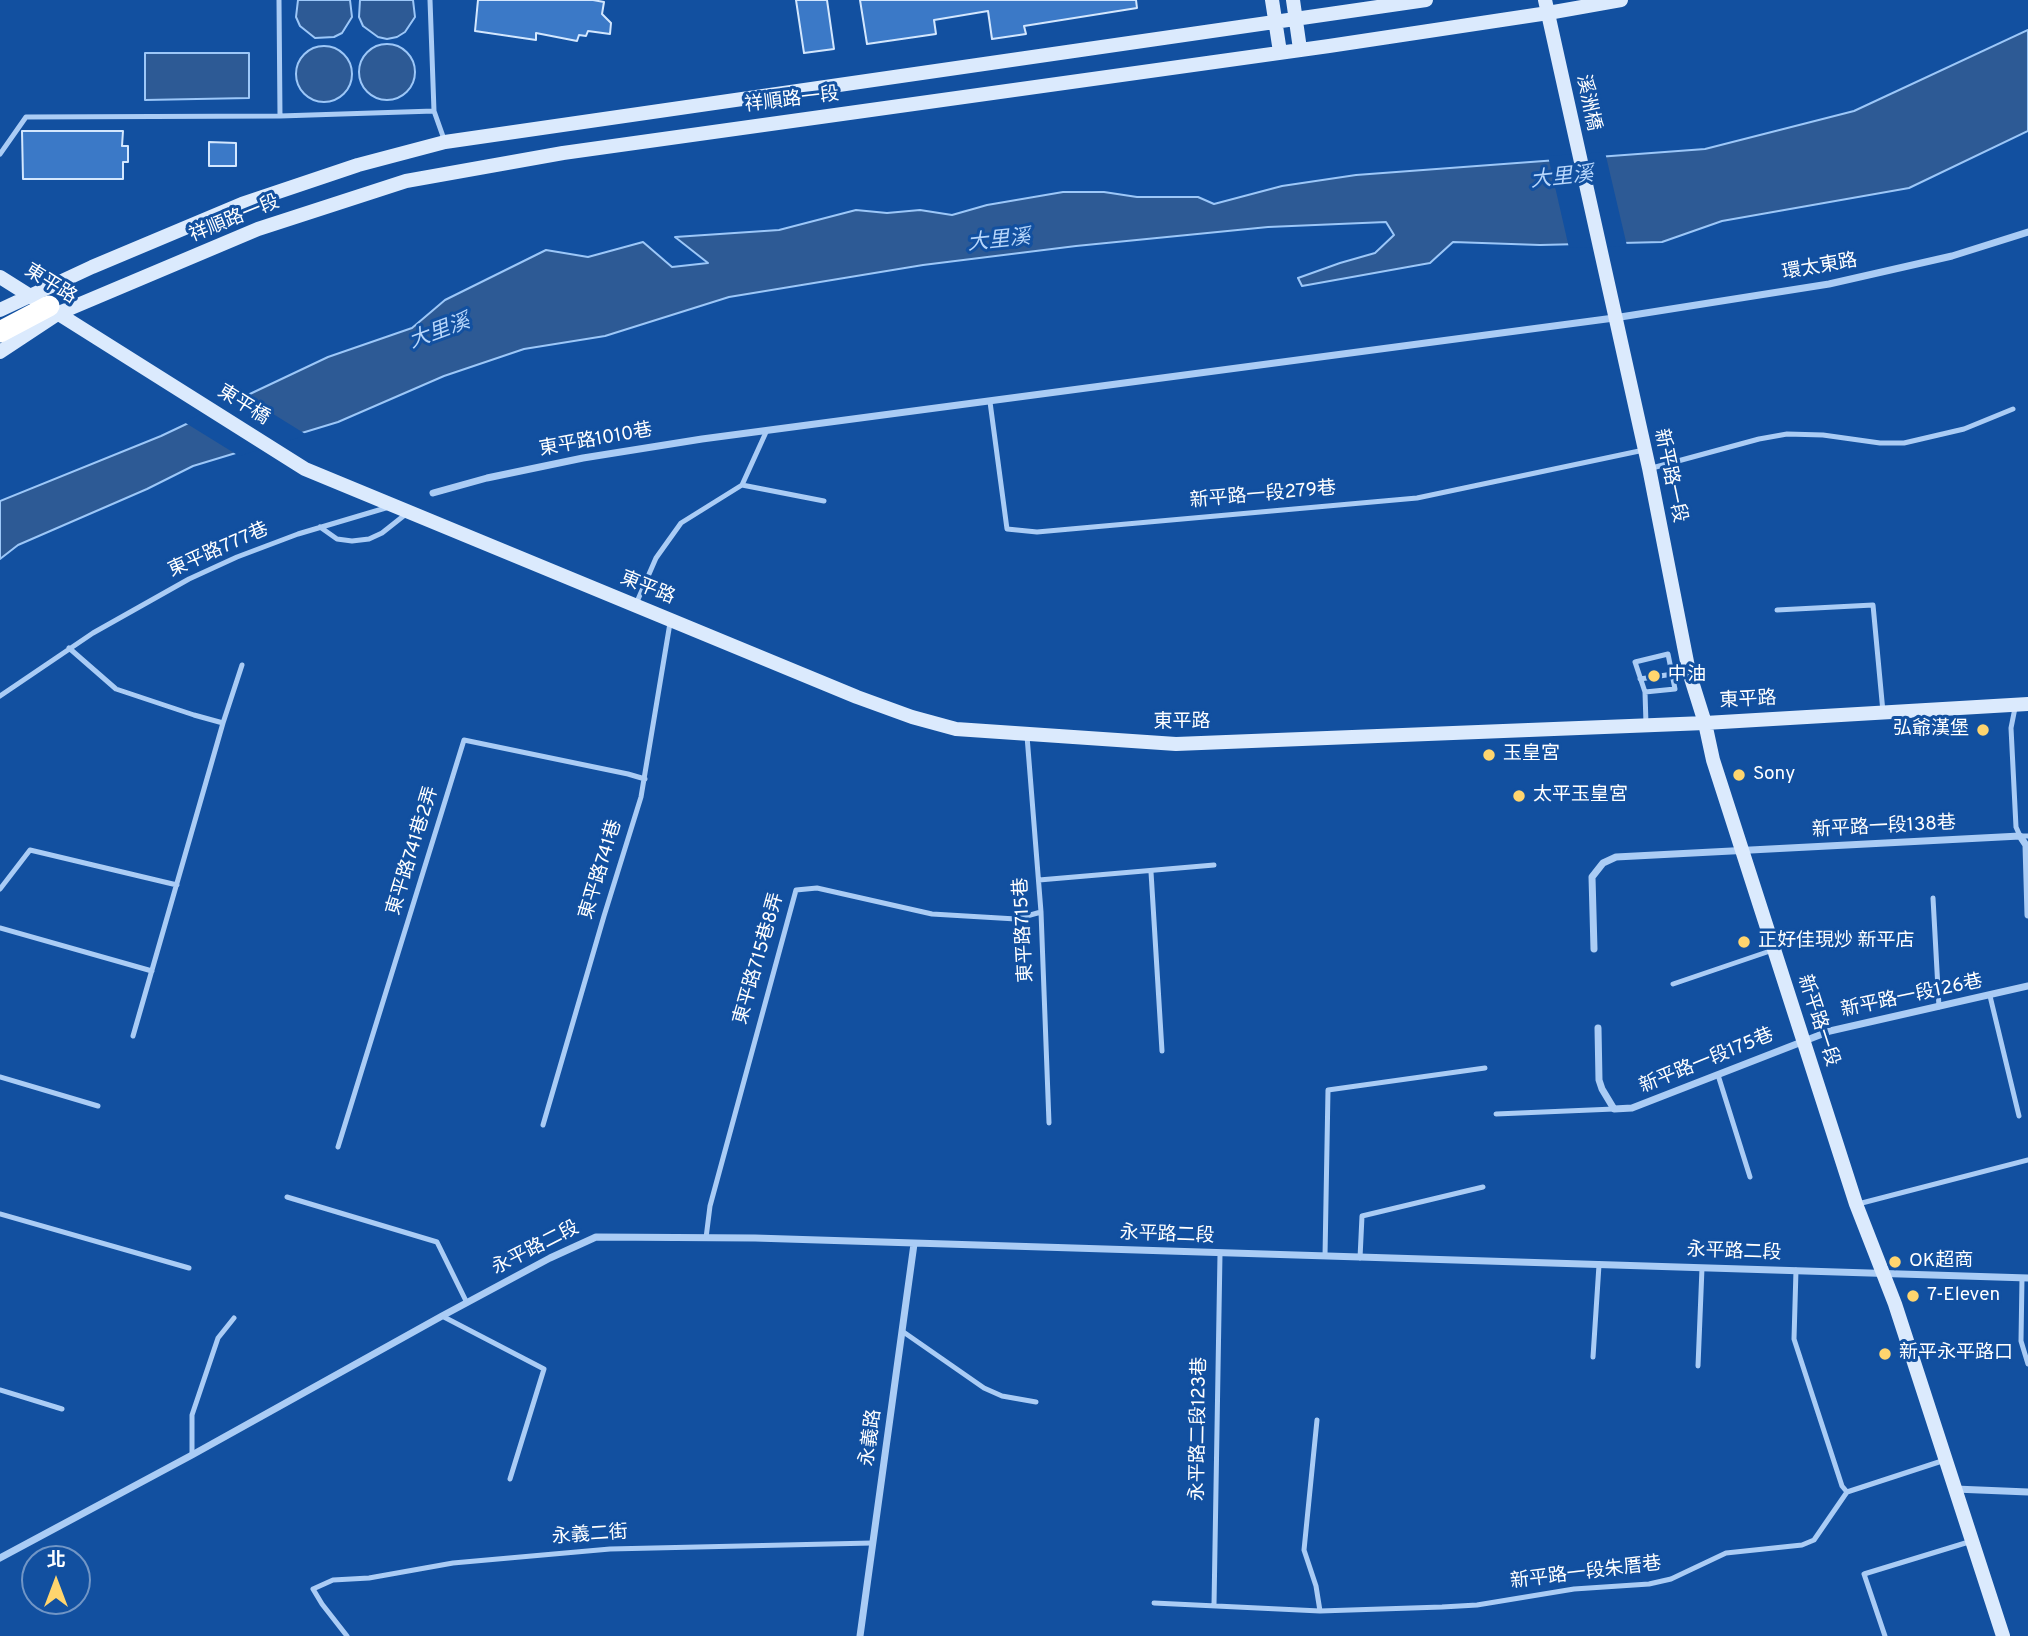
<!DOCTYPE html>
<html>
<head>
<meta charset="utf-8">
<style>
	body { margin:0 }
	#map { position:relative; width:2028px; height:1636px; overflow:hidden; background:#1250a0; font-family:Overpass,"Noto Sans TC",sans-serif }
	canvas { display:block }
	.north { position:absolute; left:21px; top:1545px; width:70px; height:70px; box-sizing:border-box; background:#1250a0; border:2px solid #7196c6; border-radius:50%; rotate:0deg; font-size:19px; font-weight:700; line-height:28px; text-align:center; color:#fff }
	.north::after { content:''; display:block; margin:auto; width:24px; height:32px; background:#ffd56e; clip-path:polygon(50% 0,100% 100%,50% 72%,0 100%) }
</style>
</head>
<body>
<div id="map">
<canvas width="2028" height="1636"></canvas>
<div class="north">北</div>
</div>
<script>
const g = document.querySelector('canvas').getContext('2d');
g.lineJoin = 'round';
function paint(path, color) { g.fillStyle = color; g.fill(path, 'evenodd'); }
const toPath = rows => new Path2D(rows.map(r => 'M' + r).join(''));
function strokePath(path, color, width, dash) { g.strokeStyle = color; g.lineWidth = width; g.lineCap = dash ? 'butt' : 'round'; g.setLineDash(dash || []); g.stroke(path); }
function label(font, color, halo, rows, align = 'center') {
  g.font = font + ' Overpass,"Noto Sans TC",sans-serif'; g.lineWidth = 6; g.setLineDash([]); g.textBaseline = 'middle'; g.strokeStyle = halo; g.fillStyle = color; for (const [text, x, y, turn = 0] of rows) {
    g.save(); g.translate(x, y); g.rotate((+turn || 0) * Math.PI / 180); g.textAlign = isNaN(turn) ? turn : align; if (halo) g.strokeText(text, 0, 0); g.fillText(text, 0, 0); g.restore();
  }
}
const water = toPath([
	[298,0,350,0,352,17,342,33,334,37,315,38,300,26,296,17,298,0],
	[360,0,413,0,415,17,405,32,397,37,387,39,378,37,363,26,359,17,360,0],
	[2028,30,2028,131,1909,188,1722,221,1662,242,1540,245,1453,242,1430,263,1302,286,1298,278,1340,263,1375,253,1394,235,1386,222,1268,227,1076,246,923,265,729,297,605,336,524,349,444,376,338,422,193,466,147,489,18,545,0,559,0,501,161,436,328,357,412,328,445,300,546,250,588,257,643,242,672,267,708,263,675,237,779,230,856,210,887,213,920,210,952,215,987,205,1063,192,1104,192,1137,197,1198,197,1214,204,1282,186,1356,175,1705,149,1854,111,2028,30],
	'359 72a28 28 0 1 1 56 0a28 28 0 1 1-56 0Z',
	'296 74a28 28 0 1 1 56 0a28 28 0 1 1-56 0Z',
	[145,53,249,53,249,98,145,100,145,53]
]);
paint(water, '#2d5a95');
strokePath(water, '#9cc7f8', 2);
paint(toPath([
	[1605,152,1627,246,1569,248,1548,156],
	[241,394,307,435,239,456,184,422]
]), '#1250a0');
const building = toPath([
	[478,0,593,0,604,2,602,14,611,23,610,34,588,31,586,36,579,35,577,41,536,33,536,40,475,31,478,0],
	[796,0,827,0,834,49,804,53,796,0],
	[860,0,1136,0,1137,8,1024,26,1026,34,992,39,988,11,934,20,936,34,867,44,860,0],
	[22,131,123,131,122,146,128,146,128,162,123,162,123,179,23,179,22,131],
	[209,142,236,143,236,166,209,166,209,142]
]);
paint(building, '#3b79c7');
strokePath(building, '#d3e7fe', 2);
strokePath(toPath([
	[279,0,280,116],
	[430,0,434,111,445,142],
	[0,154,26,117,280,116,434,111],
	[990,402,1007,529,1037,532,1417,498,1644,450],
	[1652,468,1759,439,1787,434,1823,435,1880,443,1904,443,1964,429,2013,409],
	[742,485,824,501],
	[320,527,337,539,352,541,369,539,382,533,406,514],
	[636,604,656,558,681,523,742,485,767,430],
	[1777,610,1873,605,1883,712],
	[69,648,116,689,194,715,223,723],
	[1640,679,1673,674],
	[1645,692,1635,662,1668,654,1675,689,1645,692,1646,724],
	[0,696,93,633,189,579,237,557,298,534,389,507],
	[2015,708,2011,728,2016,827,2020,836,2028,836],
	[1027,736,1041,912,1049,1123],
	[1151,872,1162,1051],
	[1039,880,1214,865],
	[0,889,30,850,177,885],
	[1933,898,1939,1007],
	[0,928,152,971],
	[1673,984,1773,950],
	[1990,996,2019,1116],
	[133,1036,223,723,242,665],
	[1718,1075,1750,1177],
	[0,1077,98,1106],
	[1496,1114,1614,1109],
	[543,1125,604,916,641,797,670,623],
	[338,1147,464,740,628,774,645,779],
	[287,1197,437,1242,467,1303],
	[1858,1204,2028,1160],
	[0,1214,189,1268],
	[706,1238,710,1206,796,890,817,888,932,914,1016,919,1041,912],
	[1325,1256,1328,1090,1485,1068],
	[1360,1258,1362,1216,1483,1187],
	[1796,1270,1794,1339,1842,1486,1847,1492],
	[2022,1278,2021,1341,2028,1364],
	[442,1316,544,1369,510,1479],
	[902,1331,984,1388,1002,1396,1036,1402],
	[1593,1357,1599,1265],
	[1698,1366,1702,1268],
	[0,1390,62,1409],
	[1317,1420,1304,1550,1316,1586,1320,1611],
	[192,1455,192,1415,218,1338,234,1318],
	[1154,1603,1320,1611,1442,1607,1477,1605,1574,1589,1649,1584,1671,1579,1726,1553,1802,1545,1814,1540,1847,1492,1945,1460],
	[1214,1605,1220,1254],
	[347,1636,322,1604,313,1589,333,1580,369,1578,453,1563,610,1549,872,1543],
	[1885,1636,1864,1574,1972,1541]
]), '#aaccf5', 5);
strokePath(toPath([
	[433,493,487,478,583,458,702,439,1614,318,1829,284,1952,256,2028,232],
	[1594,949,1592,877,1603,863,1616,857,2020,836,2026,845,2028,915],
	[1598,1028,1599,1080,1602,1089,1614,1109,1632,1108,1830,1031,2028,986],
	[1955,1489,2028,1492],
	[0,1558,192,1455,442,1316,550,1258,596,1237,755,1238,2028,1278],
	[860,1636,914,1244]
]), '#aaccf5', 7);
strokePath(toPath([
	[1272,0,1280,52],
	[1293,0,1300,49],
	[1545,0,1649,468,1689,672,1705,723,1713,760,1856,1204,1895,1304,2003,1636],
	[0,277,305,469,857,697,912,717,956,729,1176,744,1705,723,2028,704],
	[0,310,92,267,242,204,358,165,445,142,1426,0],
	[0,352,59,313,258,229,406,181,563,153,1329,46,1548,13,1621,0]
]), '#dbeafd', 14);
strokePath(toPath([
	[0,332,49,306]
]), '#fff', 21);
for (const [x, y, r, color] of [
	[1654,676,7,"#ffd56e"],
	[1983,730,7,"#ffd56e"],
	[1489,755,7,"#ffd56e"],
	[1739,775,7,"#ffd56e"],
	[1519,796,7,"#ffd56e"],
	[1744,942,7,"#ffd56e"],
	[1895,1262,7,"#ffd56e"],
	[1913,1296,7,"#ffd56e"],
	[1885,1354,7,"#ffd56e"]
]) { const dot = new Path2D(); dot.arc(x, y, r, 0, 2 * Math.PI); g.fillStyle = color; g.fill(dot); strokePath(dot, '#1250a0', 2.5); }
label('19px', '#fff', '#1250a0', [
	["祥順路一段",792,101,-7],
	["溪洲橋",1587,103,78],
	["祥順路一段",235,220,-22],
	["環太東路",1820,268,-10],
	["東平路",50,285,32],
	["東平橋",243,406,32],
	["東平路1010巷",596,441,-10],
	["新平路一段",1669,476,78],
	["新平路一段279巷",1263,496,-5],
	["東平路777巷",219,551,-24],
	["東平路",647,589,22],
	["東平路",1748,701,-3],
	["東平路",1182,723],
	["新平路一段138巷",1884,828,-3],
	["東平路741巷2弄",414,851,-73],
	["東平路741巷",602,870,-73],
	["東平路715巷",1025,930,-93],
	["東平路715巷8弄",760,959,-74],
	["新平路一段126巷",1912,997,-12],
	["新平路一段",1817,1021,72],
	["新平路一段175巷",1707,1062,-22],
	["永平路二段",1167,1236,2],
	["永平路二段",536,1249,-27],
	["永平路二段",1734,1253,2],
	["永平路二段123巷",1200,1429,-89],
	["永義路",872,1438,-82],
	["永義二街",590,1536,-4],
	["新平路一段朱厝巷",1586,1574,-7]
]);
label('19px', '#fff', '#1250a0', [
	["中油",1668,676],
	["弘爺漢堡",1969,730,"right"],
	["玉皇宮",1503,755],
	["Sony",1753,775],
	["太平玉皇宮",1533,796],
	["正好佳現炒 新平店",1758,942],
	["OK超商",1909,1262],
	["7-Eleven",1927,1296],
	["新平永平路口",1899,1354]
], 'left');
label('italic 21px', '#b7d6fb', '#1250a0', [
	["大里溪",1562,179,-6],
	["大里溪",999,242,-6],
	["大里溪",440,333,-20]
]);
</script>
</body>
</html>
